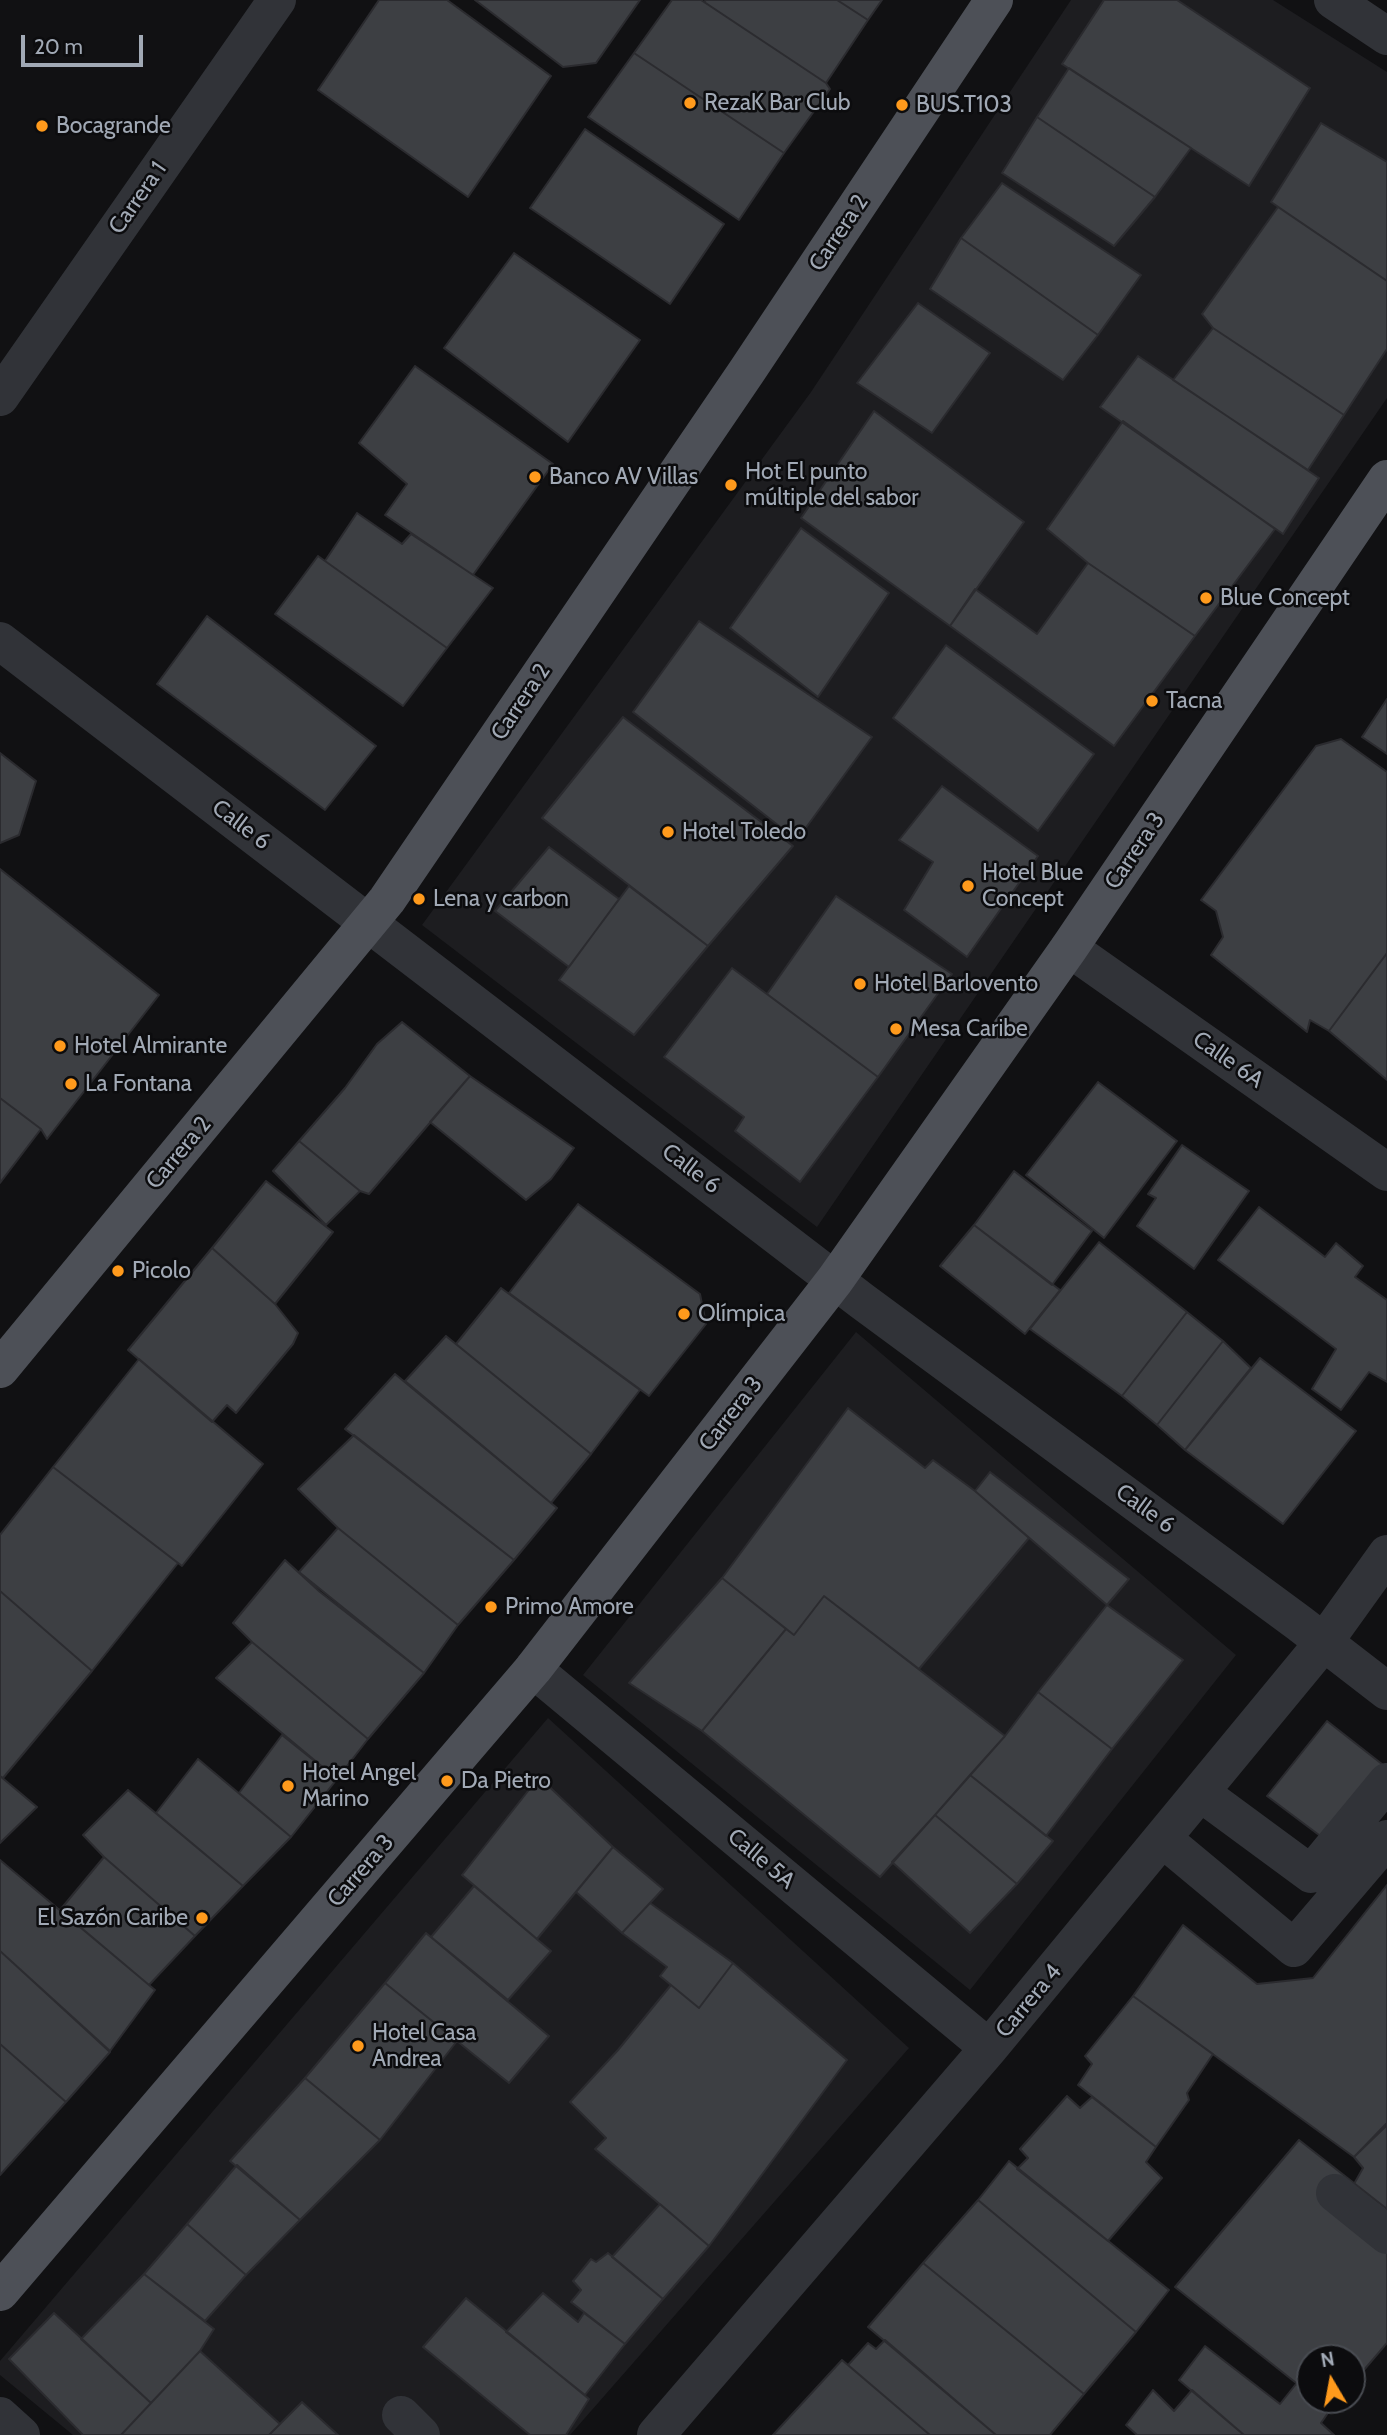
<!DOCTYPE html>
<html>
<head>
<meta charset="utf-8">
<style>
	body { margin:0 }
	#map { position:relative; width:1387px; height:2435px; overflow:hidden; background:#111113; font-family:Cabin,sans-serif }
	canvas { display:block }
	.north { position:absolute; left:1296px; top:2344px; width:70px; height:70px; box-sizing:border-box; background:#0c0c0e; border:2px solid #484b51; border-radius:50%; rotate:350deg; font-size:19px; font-weight:700; line-height:28px; text-align:center; color:#a1a9b5 }
	.north::after { content:''; display:block; margin:auto; width:24px; height:32px; background:#ff9a1c; clip-path:polygon(50% 0,100% 100%,50% 72%,0 100%) }
	.scale { position:absolute; left:21px; top:35px; width:122px; height:32px; box-sizing:border-box; border:4px solid #a1a9b5; border-top:0; padding-left:9px; font-size:21px; line-height:24px; white-space:nowrap; color:#a1a9b5; -webkit-text-stroke:5px #0c0c0e; paint-order:stroke }
</style>
</head>
<body>
<div id="map">
<canvas width="1387" height="2435"></canvas>
<div class="north">N</div>
<div class="scale">20 m</div>
</div>
<script>
const g = document.querySelector('canvas').getContext('2d');
g.lineJoin = 'round';
function paint(path, color) { g.fillStyle = color; g.fill(path, 'evenodd'); }
const toPath = rows => new Path2D(rows.map(r => 'M' + r).join(''));
function strokePath(path, color, width, dash) { g.strokeStyle = color; g.lineWidth = width; g.lineCap = dash ? 'butt' : 'round'; g.setLineDash(dash || []); g.stroke(path); }
function label(font, color, halo, rows, align = 'center') {
  g.font = font + ' Cabin,sans-serif'; g.lineWidth = 5; g.setLineDash([]); g.textBaseline = 'middle'; g.strokeStyle = halo; g.fillStyle = color; for (const [text, x, y, turn = 0] of rows) {
    g.save(); g.translate(x, y); g.rotate((+turn || 0) * Math.PI / 180); g.textAlign = isNaN(turn) ? turn : align; if (halo) g.strokeText(text, 0, 0); g.fillText(text, 0, 0); g.restore();
  }
}
paint(toPath([
	[1071,0,1273,0,1387,72,1387,398,817,1227,422,925,811,392],
	[856,1332,1236,1655,970,1990,583,1675],
	[548,1718,909,2048,570,2435,73,2435,0,2375,0,2361]
]), '#1d1d20');
const building = toPath([
	[379,0,447,0,551,76,468,197,318,90,379,0],
	[475,0,640,0,596,63,563,67,475,0],
	[672,0,701,0,826,83,830,89,784,153,634,53,672,0],
	[706,0,837,0,868,20,826,83,704,2,706,0],
	[837,0,882,0,868,20,837,0],
	[1104,0,1177,0,1310,88,1249,186,1062,64,1104,0],
	[634,53,784,153,739,220,588,117,634,53],
	[1069,68,1191,148,1155,197,1037,117,1069,68],
	[1037,117,1155,197,1114,246,1002,173,1037,117],
	[1321,123,1387,162,1387,281,1271,202,1321,123],
	[585,129,724,224,670,304,530,208,585,129],
	[1002,183,1141,275,1098,335,961,238,1002,183],
	[1278,207,1387,281,1387,349,1344,415,1213,328,1202,314,1278,207],
	[961,238,1098,335,1063,380,930,289,961,238],
	[514,253,640,340,568,442,444,348,514,253],
	[918,303,990,353,932,433,857,383,918,303],
	[1213,328,1344,415,1308,470,1173,380,1213,328],
	[1138,356,1319,478,1283,534,1100,407,1138,356],
	[415,366,553,464,473,575,385,515,407,484,359,443,415,366],
	[874,411,1024,522,950,626,801,518,874,411],
	[1123,421,1275,529,1195,636,1088,563,1047,529,1123,421],
	[357,513,402,544,411,534,493,588,447,648,325,561,357,513],
	[801,528,889,593,818,697,730,628,801,528],
	[318,556,447,648,403,706,275,614,318,556],
	[1088,563,1195,636,1114,746,950,626,975,589,1037,634,1088,563],
	[207,616,376,746,325,810,157,684,207,616],
	[699,621,872,737,797,840,633,712,699,621],
	[946,645,1094,754,1038,831,893,718,946,645],
	[1387,699,1387,754,1362,737,1387,699],
	[623,717,793,846,708,946,542,818,623,717],
	[1341,739,1387,772,1387,953,1329,1031,1310,1020,1307,1032,1211,955,1223,937,1216,911,1201,900,1316,746,1341,739],
	[0,753,36,781,19,835,0,843,0,753],
	[942,786,1038,856,967,957,904,910,933,862,899,840,942,786],
	[549,847,619,899,569,967,495,911,549,847],
	[0,869,159,995,47,1139,41,1129,0,1098,0,869],
	[629,886,708,946,634,1035,559,980,629,886],
	[836,896,952,974,878,1077,767,994,836,896],
	[1387,953,1387,1080,1329,1031,1387,953],
	[732,968,878,1077,800,1182,735,1131,744,1117,664,1057,732,968],
	[402,1022,470,1076,369,1194,360,1191,299,1141,345,1088,377,1044,402,1022],
	[470,1076,574,1148,551,1179,526,1200,430,1122,470,1076],
	[1098,1082,1177,1141,1104,1238,1026,1175,1098,1082],
	[0,1098,41,1129,0,1183,0,1098],
	[299,1141,360,1191,326,1225,273,1171,299,1141],
	[1182,1145,1249,1191,1194,1269,1137,1226,1156,1198,1148,1194,1182,1145],
	[1014,1171,1092,1231,1052,1285,974,1225,1014,1171],
	[266,1181,333,1232,275,1304,212,1248,266,1181],
	[578,1204,700,1294,706,1324,649,1396,509,1293,578,1204],
	[1259,1207,1325,1257,1336,1243,1363,1266,1355,1277,1387,1300,1387,1382,1369,1372,1341,1410,1312,1389,1336,1349,1218,1260,1259,1207],
	[974,1225,1060,1290,1025,1334,940,1266,974,1225],
	[1099,1242,1187,1312,1122,1396,1030,1329,1099,1242],
	[212,1248,275,1304,298,1333,293,1344,236,1413,227,1405,212,1422,128,1350,212,1248],
	[501,1288,640,1390,591,1454,456,1344,501,1288],
	[1187,1312,1223,1341,1157,1425,1122,1396,1187,1312],
	[446,1336,591,1454,551,1503,405,1381,446,1336],
	[1223,1341,1251,1368,1185,1450,1157,1425,1223,1341],
	[1260,1358,1356,1431,1283,1524,1185,1450,1260,1358],
	[139,1359,263,1464,182,1566,53,1467,139,1359],
	[395,1374,557,1508,514,1560,345,1429,395,1374],
	[848,1408,925,1468,933,1460,975,1491,1029,1538,919,1669,824,1596,794,1635,722,1578,848,1408],
	[354,1435,514,1560,458,1625,338,1528,298,1489,354,1435],
	[53,1467,178,1563,92,1671,0,1591,0,1535,53,1467],
	[990,1472,1129,1579,1107,1605,975,1491,990,1472],
	[338,1528,458,1625,424,1673,299,1572,338,1528],
	[285,1560,320,1592,424,1673,368,1739,252,1642,233,1623,285,1560],
	[722,1578,786,1629,702,1731,629,1683,722,1578],
	[0,1591,92,1671,3,1778,0,1776,0,1591],
	[824,1596,1005,1736,880,1877,702,1731,786,1629,794,1635,824,1596],
	[1107,1605,1183,1660,1112,1749,1038,1692,1107,1605],
	[252,1642,368,1739,337,1779,216,1678,252,1642],
	[1038,1692,1112,1749,1046,1836,970,1775,1005,1736,1038,1692],
	[1327,1721,1387,1768,1327,1841,1267,1796,1327,1721],
	[282,1735,337,1779,291,1837,239,1793,282,1735],
	[198,1759,291,1837,243,1886,156,1813,198,1759],
	[970,1775,1053,1841,1017,1884,935,1815,970,1775],
	[0,1776,37,1807,0,1843,0,1776],
	[539,1777,613,1847,537,1939,462,1875,539,1777],
	[128,1790,243,1886,195,1936,104,1857,83,1835,128,1790],
	[935,1815,1017,1884,970,1933,892,1862,935,1815],
	[613,1847,663,1889,622,1933,576,1892,613,1847],
	[104,1857,195,1936,149,1985,60,1910,104,1857],
	[0,1860,155,1990,110,2051,0,1951,0,1860],
	[1387,1885,1387,2125,1354,2157,1133,1996,1183,1925,1257,1984,1313,1978,1387,1885],
	[474,1886,551,1951,508,2000,431,1937,474,1886],
	[650,1903,733,1963,699,2008,660,1976,667,1967,622,1933,650,1903],
	[426,1933,549,2036,509,2083,385,1983,426,1933],
	[0,1951,110,2052,66,2102,0,2044,0,1951],
	[733,1963,847,2060,709,2246,595,2149,606,2138,570,2102,618,2050,671,1985,699,2008,733,1963],
	[385,1983,457,2041,380,2140,305,2078,385,1983],
	[1133,1996,1213,2054,1187,2093,1189,2100,1156,2147,1078,2085,1092,2064,1085,2056,1133,1996],
	[0,2044,66,2102,0,2175,0,2044],
	[305,2078,380,2140,300,2220,230,2161,305,2078],
	[1067,2096,1080,2108,1092,2097,1156,2147,1146,2162,1162,2178,1108,2241,1017,2169,1028,2158,1020,2149,1067,2096],
	[1386,2124,1387,2125,1387,2209,1354,2184,1363,2168,1354,2157,1386,2124],
	[1299,2140,1387,2209,1387,2343,1352,2384,1352,2358,1310,2358,1310,2394,1175,2287,1299,2140],
	[1009,2161,1169,2290,1136,2332,978,2200,1009,2161],
	[237,2165,300,2220,246,2275,187,2224,237,2165],
	[978,2200,1136,2332,1084,2394,923,2263,978,2200],
	[660,2204,709,2246,663,2299,612,2257,660,2204],
	[187,2224,246,2275,205,2321,144,2274,187,2224],
	[608,2253,663,2299,625,2344,571,2302,581,2290,573,2281,591,2259,596,2262,608,2253],
	[923,2263,1084,2394,1050,2435,996,2435,868,2327,923,2263],
	[144,2274,214,2329,200,2351,151,2403,81,2339,144,2274],
	[543,2293,578,2322,584,2313,625,2344,585,2395,506,2332,543,2293],
	[466,2298,589,2399,566,2435,530,2435,423,2347,466,2298],
	[54,2313,151,2403,121,2435,83,2435,9,2359,54,2313],
	[885,2340,996,2435,930,2435,848,2365,868,2343,876,2349,885,2340],
	[1205,2346,1280,2404,1296,2384,1310,2395,1310,2400,1317,2400,1330,2410,1321,2423,1334,2435,1244,2435,1179,2380,1205,2346],
	[200,2351,280,2424,269,2435,121,2435,200,2351],
	[842,2360,930,2435,773,2435,842,2360],
	[1153,2390,1174,2411,1192,2390,1244,2435,1137,2435,1126,2425,1153,2390],
	[302,2402,338,2435,269,2435,302,2402]
]);
paint(building, '#3d3f43');
strokePath(building, '#2b2b2f', 2);
strokePath(toPath([
	[1333,0,1387,36],
	[0,397,277,0],
	[0,641,862,1301,1299,1623,1387,1691],
	[1069,948,1387,1172],
	[533,1669,989,2048],
	[1201,1793,1311,1874,1387,1782],
	[1163,1839,1294,1948,1387,1839],
	[1335,2193,1387,2235],
	[401,2415,421,2435],
	[0,2416,21,2435],
	[656,2435,989,2048,1324,1642,1387,1554]
]), '#313338', 38);
strokePath(toPath([
	[0,1369,387,900,747,371,994,0],
	[0,2292,533,1669,835,1280,1069,948,1387,479]
]), '#4d5057', 38);
for (const [x, y, r, color] of [
	[690,103,7,"#ff9a1c"],
	[902,105,7,"#ff9a1c"],
	[42,126,7,"#ff9a1c"],
	[535,477,7,"#ff9a1c"],
	[731,485,7,"#ff9a1c"],
	[1206,598,7,"#ff9a1c"],
	[1152,701,7,"#ff9a1c"],
	[668,832,7,"#ff9a1c"],
	[968,886,7,"#ff9a1c"],
	[419,899,7,"#ff9a1c"],
	[860,984,7,"#ff9a1c"],
	[896,1029,7,"#ff9a1c"],
	[60,1046,7,"#ff9a1c"],
	[71,1084,7,"#ff9a1c"],
	[118,1271,7,"#ff9a1c"],
	[684,1314,7,"#ff9a1c"],
	[491,1607,7,"#ff9a1c"],
	[447,1781,7,"#ff9a1c"],
	[288,1786,7,"#ff9a1c"],
	[202,1918,7,"#ff9a1c"],
	[358,2046,7,"#ff9a1c"]
]) { const dot = new Path2D(); dot.arc(x, y, r, 0, 2 * Math.PI); g.fillStyle = color; g.fill(dot); strokePath(dot, '#0c0c0e', 2.5); }
label('23px', '#a1a9b5', '#0c0c0e', [
	["RezaK Bar Club",704,103],
	["BUS.T103",916,105],
	["Bocagrande",56,126],
	["Hot El punto",745,472],
	["múltiple del sabor",745,498],
	["Banco AV Villas",549,477],
	["Blue Concept",1220,598],
	["Tacna",1166,701],
	["Hotel Toledo",682,832],
	["Hotel Blue",982,873],
	["Concept",982,899],
	["Lena y carbon",433,899],
	["Hotel Barlovento",874,984],
	["Mesa Caribe",910,1029],
	["Hotel Almirante",74,1046],
	["La Fontana",85,1084],
	["Picolo",132,1271],
	["Olímpica",698,1314],
	["Primo Amore",505,1607],
	["Hotel Angel",302,1773],
	["Marino",302,1799],
	["Da Pietro",461,1781],
	["El Sazón Caribe",188,1918,"right"],
	["Hotel Casa",372,2033],
	["Andrea",372,2059]
], 'left');
label('23px', '#a1a9b5', '#0c0c0e', [
	["Carrera 1",138,198,-55],
	["Carrera 2",839,233,-56],
	["Carrera 2",521,702,-56],
	["Calle 6",241,825,37],
	["Carrera 3",1135,851,-56],
	["Calle 6A",1228,1060,35],
	["Carrera 2",179,1153,-50],
	["Calle 6",691,1169,37],
	["Carrera 3",731,1414,-52],
	["Calle 6",1145,1509,36],
	["Calle 5A",761,1859,40],
	["Carrera 3",361,1871,-49],
	["Carrera 4",1029,2001,-50]
]);
</script>
</body>
</html>
